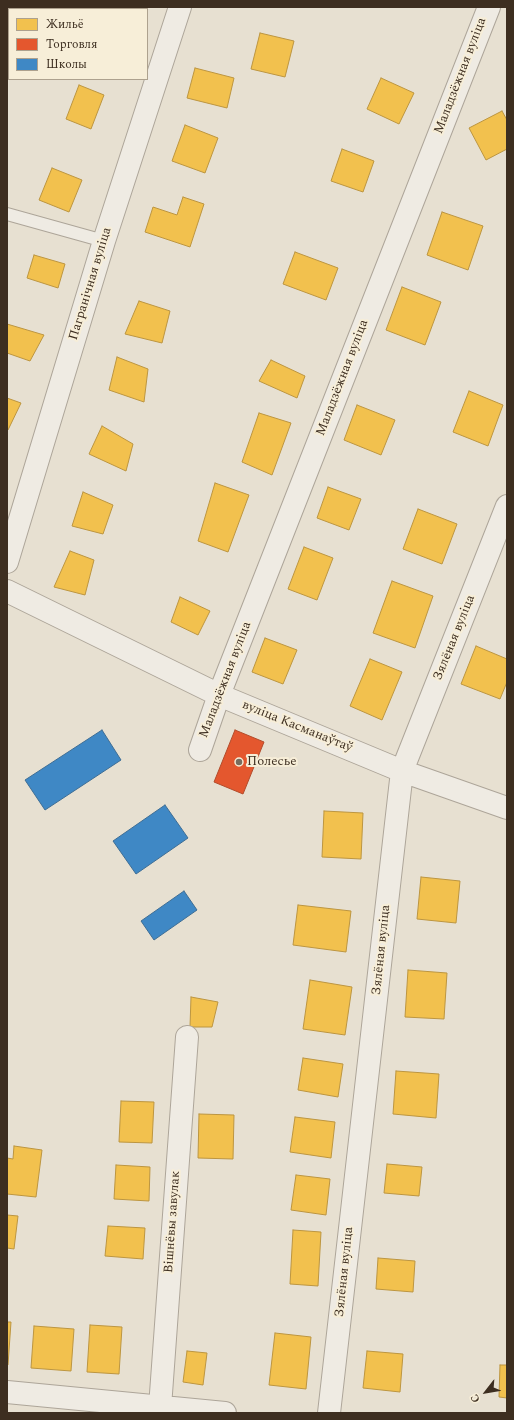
<!DOCTYPE html>
<html>
<head>
<meta charset="utf-8">
<style>
	body { margin:0 }
	#map { position:relative; width:514px; height:1420px; overflow:hidden; background:#e7e0d1; font-family:Spectral,serif }
	canvas { display:block }
	.frame { position:absolute; inset:0; border:8px solid #3d2e20; pointer-events:none }
	.legend { position:absolute; left:8px; top:8px; width:140px; height:72px; box-sizing:border-box; background:#f7eed8; border:1px solid #ada18e; margin:0; padding:5px 7px; list-style:none; font-size:12px; color:#3d2e20 }
	.legend li { display:flex; align-items:center; gap:8px; height:20px }
	.legend b { width:20px; border:1px solid #ada18e }
	.north { position:absolute; left:466px; top:1372px; width:40px; height:40px; -webkit-text-stroke:3px #f7eed8; paint-order:stroke; rotate:239deg; font-size:11px; font-weight:700; line-height:16px; text-align:center; color:#3d2e20 }
	.north::after { content:''; display:block; margin:auto; width:14px; height:18px; background:#3d2e20; clip-path:polygon(50% 0,100% 100%,50% 72%,0 100%) }
</style>
</head>
<body>
<div id="map">
<canvas width="514" height="1420"></canvas>
<div class="frame"></div>
<ul class="legend">
<li><b style="height:11px;background:#f2c14e"></b>Жильё</li>
<li><b style="height:11px;background:#e4572e"></b>Торговля</li>
<li><b style="height:11px;background:#3f88c5"></b>Школы</li>
</ul>
<div class="north">С</div>
</div>
<script>
const g = document.querySelector('canvas').getContext('2d');
g.lineJoin = 'round';
function paint(path, color) { g.fillStyle = color; g.fill(path, 'evenodd'); }
const toPath = rows => new Path2D(rows.map(r => 'M' + r).join(''));
function strokePath(path, color, width, dash) { g.strokeStyle = color; g.lineWidth = width; g.lineCap = dash ? 'butt' : 'round'; g.setLineDash(dash || []); g.stroke(path); }
function label(font, color, halo, rows, align = 'center') {
  g.font = font + ' Spectral,serif'; g.lineWidth = 4; g.setLineDash([]); g.textBaseline = 'middle'; g.strokeStyle = halo; g.fillStyle = color; for (const [text, x, y, turn = 0] of rows) {
    g.save(); g.translate(x, y); g.rotate((+turn || 0) * Math.PI / 180); g.textAlign = isNaN(turn) ? turn : align; if (halo) g.strokeText(text, 0, 0); g.fillText(text, 0, 0); g.restore();
  }
}
const homes = toPath([
	[108,7,144,7,143,9,107,9,108,7],
	[7,22,9,22,9,53,7,53,7,22],
	[260,33,294,41,285,77,251,69,260,33],
	[195,68,234,78,227,108,187,98,195,68],
	[381,78,414,93,399,124,367,109,381,78],
	[79,85,104,95,91,129,66,119,79,85],
	[502,111,507,120,507,149,486,160,469,128,502,111],
	[185,125,218,138,205,173,172,161,185,125],
	[342,149,374,161,363,192,331,181,342,149],
	[52,168,82,180,69,212,39,200,52,168],
	[183,197,204,204,190,247,145,232,153,207,177,215,183,197],
	[442,212,483,226,468,270,427,255,442,212],
	[295,252,338,268,326,300,283,284,295,252],
	[34,255,65,264,58,288,27,278,34,255],
	[402,287,441,302,425,345,386,330,402,287],
	[139,301,170,311,162,343,125,334,139,301],
	[7,324,44,335,30,361,7,353,7,324],
	[117,357,148,369,144,402,109,390,117,357],
	[271,360,305,376,297,398,259,381,271,360],
	[469,391,503,405,488,446,453,432,469,391],
	[7,398,21,403,8,430,7,430,7,398],
	[357,405,395,420,381,455,344,440,357,405],
	[259,413,291,423,272,475,242,462,259,413],
	[102,426,133,444,126,471,89,454,102,426],
	[215,483,249,495,228,552,198,541,215,483],
	[328,487,361,499,349,530,317,518,328,487],
	[83,492,113,505,103,534,72,526,83,492],
	[418,509,457,524,442,564,403,549,418,509],
	[304,547,333,558,317,600,288,589,304,547],
	[70,551,94,560,85,595,54,587,70,551],
	[392,581,433,596,415,648,373,633,392,581],
	[180,597,210,611,198,635,171,622,180,597],
	[265,638,297,650,283,684,252,672,265,638],
	[476,646,507,659,507,682,500,699,461,684,476,646],
	[370,659,402,672,382,720,350,706,370,659],
	[324,811,363,813,361,859,322,857,324,811],
	[421,877,460,881,456,923,417,919,421,877],
	[298,905,351,911,346,952,293,945,298,905],
	[408,970,447,973,444,1019,405,1017,408,970],
	[310,980,352,987,345,1035,303,1029,310,980],
	[191,997,218,1002,212,1027,190,1027,191,997],
	[303,1058,343,1064,338,1097,298,1090,303,1058],
	[396,1071,439,1074,436,1118,393,1114,396,1071],
	[121,1101,154,1102,152,1143,119,1142,121,1101],
	[199,1114,234,1115,233,1159,198,1158,199,1114],
	[295,1117,335,1122,331,1158,290,1152,295,1117],
	[14,1146,42,1150,36,1197,7,1194,7,1158,13,1159,14,1146],
	[387,1164,422,1167,419,1196,384,1193,387,1164],
	[116,1165,150,1167,149,1201,114,1199,116,1165],
	[296,1175,330,1179,326,1215,291,1210,296,1175],
	[7,1215,18,1216,14,1249,7,1248,7,1215],
	[108,1226,145,1228,143,1259,105,1256,108,1226],
	[293,1230,321,1232,318,1286,290,1284,293,1230],
	[378,1258,415,1261,413,1292,376,1289,378,1258],
	[7,1322,11,1322,8,1365,7,1365,7,1322],
	[90,1325,122,1327,119,1374,87,1372,90,1325],
	[34,1326,74,1329,71,1371,31,1368,34,1326],
	[275,1333,311,1337,306,1389,269,1385,275,1333],
	[187,1351,207,1353,203,1385,183,1382,187,1351],
	[367,1351,403,1354,400,1392,363,1388,367,1351],
	[500,1365,507,1365,507,1398,499,1397,500,1365]
]);
paint(homes, '#f2c14e');
strokePath(homes, '#bc9540', 1);
const shops = toPath([
	[235,730,264,742,243,794,214,782,235,730]
]);
paint(shops, '#e4572e');
strokePath(shops, '#b24b2a', 1);
const schools = toPath([
	[102,730,121,760,45,810,25,780,102,730],
	[165,805,188,838,136,874,113,841,165,805],
	[184,891,197,910,154,940,141,921,184,891]
]);
paint(schools, '#3f88c5');
strokePath(schools, '#3e6d94', 1);
const service = toPath([
	[7,214,104,241]
]);
const minor = toPath([
	[7,562,104,241,180,7],
	[7,591,219,695,402,771,507,808],
	[200,750,219,695,489,7],
	[7,1392,225,1413],
	[160,1407,187,1037],
	[329,1413,402,771,507,506]
]);
strokePath(service, '#ada599', 14);
strokePath(minor, '#ada599', 24);
strokePath(service, '#efebe3', 12);
strokePath(minor, '#efebe3', 22);
for (const [x, y, r, color] of [
	[239,762,4,"#786c5e"]
]) { const dot = new Path2D(); dot.arc(x, y, r, 0, 2 * Math.PI); g.fillStyle = color; g.fill(dot); strokePath(dot, '#f7eed8', 1.5); }
label('13px', '#3d2e20', '#f7eed8', [
	["Маладзёжная вуліца",461,76,-69],
	["Пагранічная вуліца",91,284,-73],
	["Маладзёжная вуліца",343,378,-69],
	["Зялёная вуліца",455,638,-68],
	["Маладзёжная вуліца",226,680,-69],
	["вуліца Касманаўтаў",297,727,22],
	["Зялёная вуліца",382,950,-84],
	["Вішнёвы завулак",173,1222,-86],
	["Зялёная вуліца",345,1272,-84]
]);
label('13px', '#3d2e20', '#f7eed8', [
	["Полесье",247,762]
], 'left');
</script>
</body>
</html>
